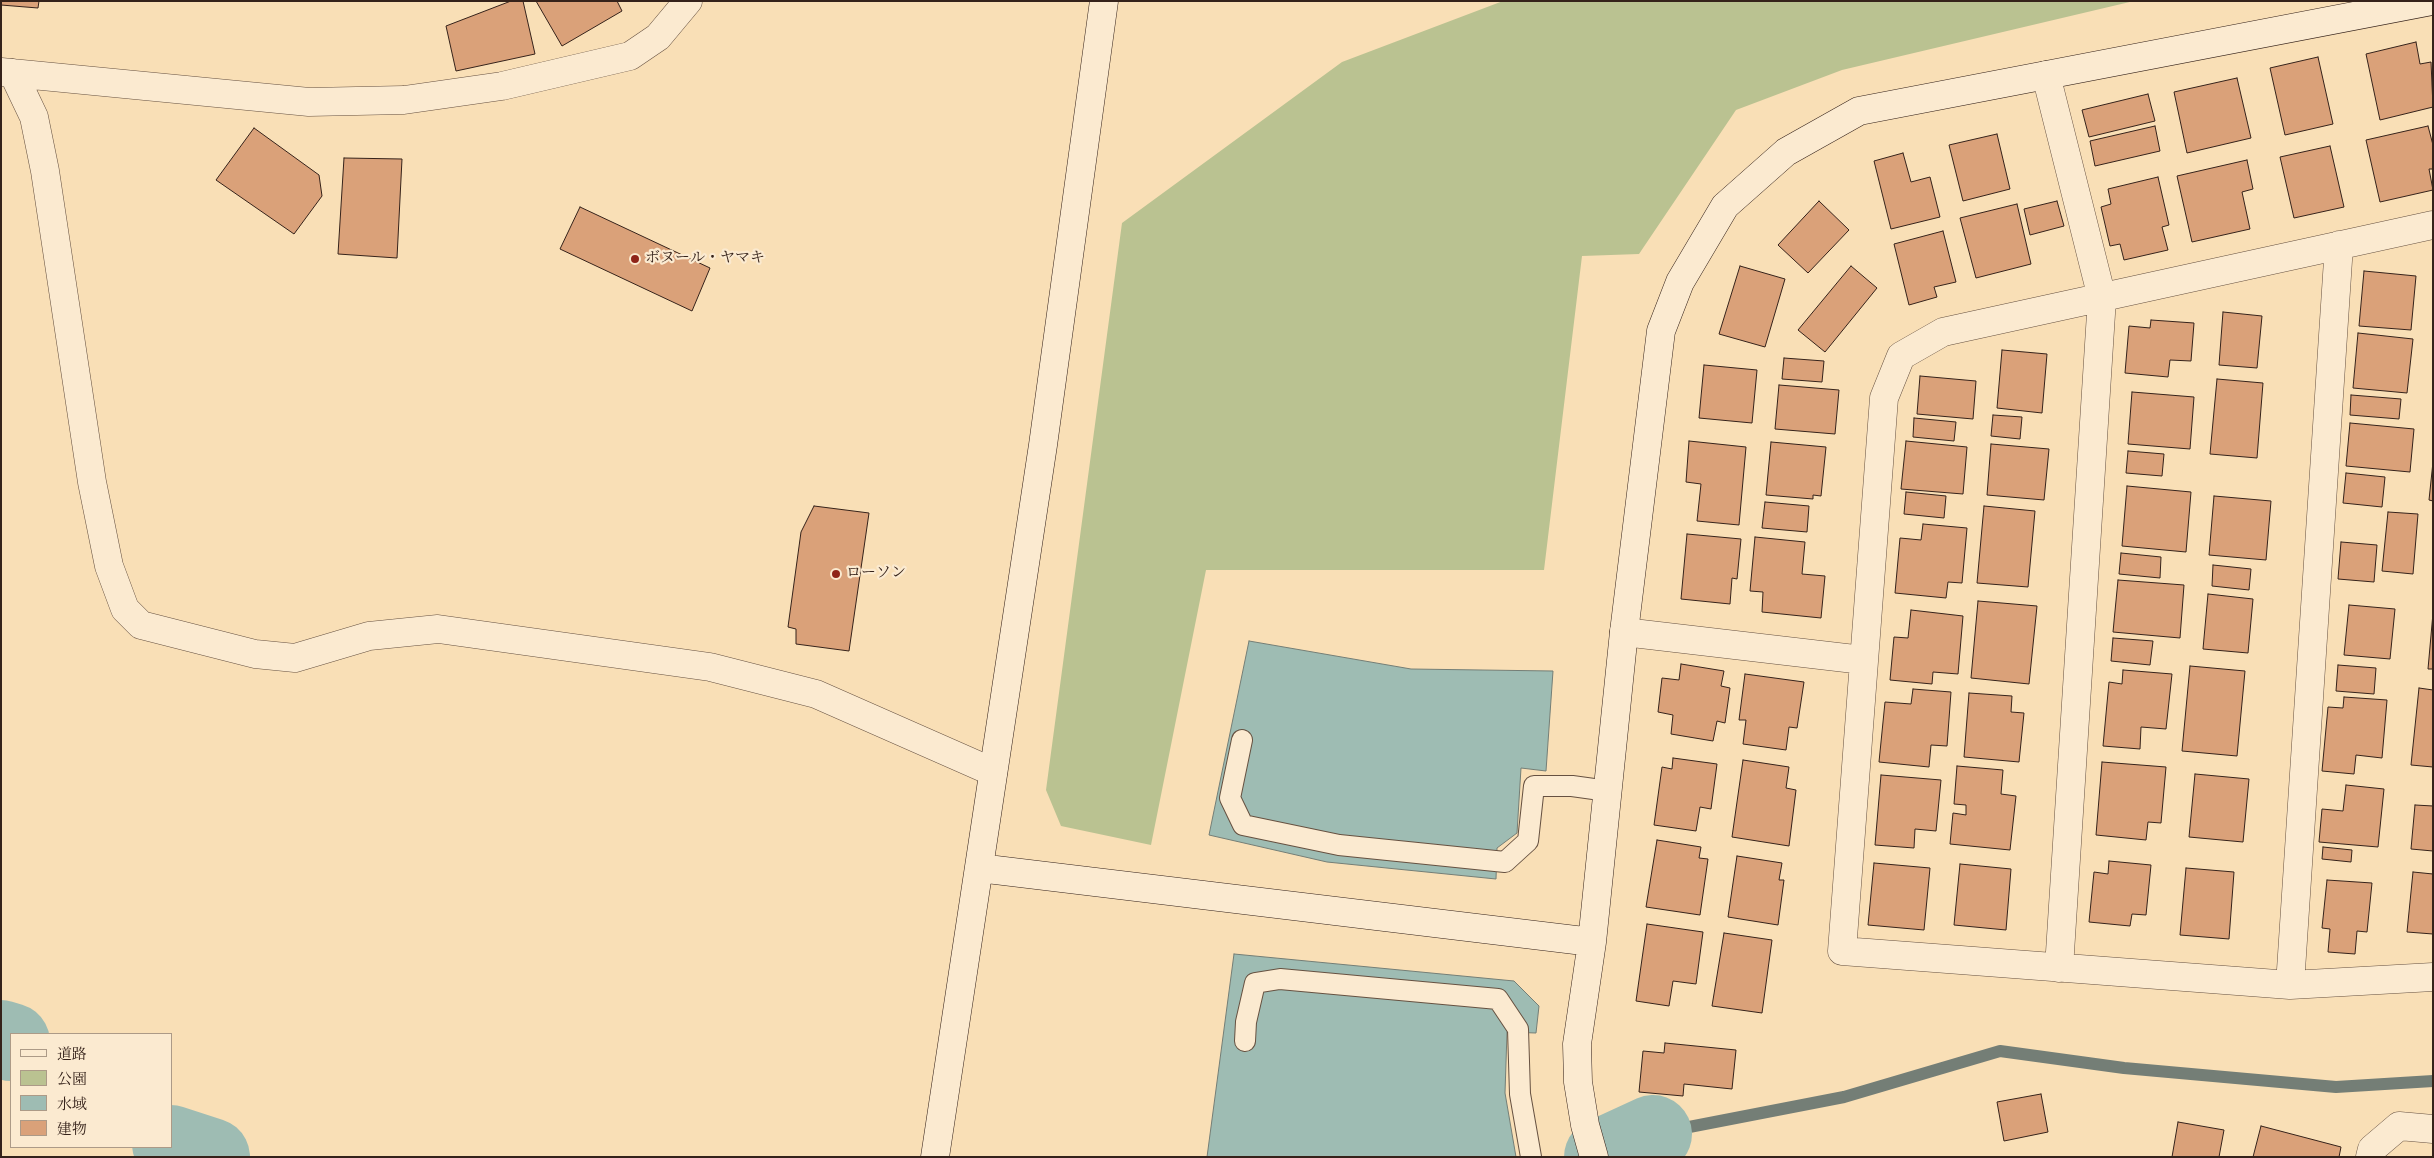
<!DOCTYPE html>
<html>
<head>
<meta charset="utf-8">
<style>
	body { margin:0 }
	#map { position:relative; width:2434px; height:1158px; overflow:hidden; background:#f9dfb6; font-family:"IM FELL English","Noto Serif JP",serif }
	canvas { display:block }
	.frame { position:absolute; inset:0; border:2px solid #35221a; pointer-events:none }
	.legend { position:absolute; left:10px; top:1033px; width:162px; height:115px; box-sizing:border-box; background:#fbead0; border:1px solid #ac9a87; margin:0; padding:6px 9px; list-style:none; font-size:15px; color:#35221a }
	.legend li { display:flex; align-items:center; gap:10px; height:25px }
	.legend b { width:25px; border:1px solid #ac9a87 }
</style>
</head>
<body>
<div id="map">
<canvas width="2434" height="1158"></canvas>
<div class="frame"></div>
<ul class="legend">
<li><b style="height:6px;background:#fbead0"></b>道路</li>
<li><b style="height:14px;background:#bac291"></b>公園</li>
<li><b style="height:14px;background:#9ebcb3"></b>水域</li>
<li><b style="height:14px;background:#daa179"></b>建物</li>
</ul>
</div>
<script>
const g = document.querySelector('canvas').getContext('2d');
g.lineJoin = 'round';
function paint(path, color) { g.fillStyle = color; g.fill(path, 'evenodd'); }
const toPath = rows => new Path2D(rows.map(r => 'M' + r).join(''));
function strokePath(path, color, width, dash) { g.strokeStyle = color; g.lineWidth = width; g.lineCap = dash ? 'butt' : 'round'; g.setLineDash(dash || []); g.stroke(path); }
function label(font, color, halo, rows, align = 'center') {
  g.font = font + ' "IM FELL English","Noto Serif JP",serif'; g.lineWidth = 4.5; g.setLineDash([]); g.textBaseline = 'middle'; g.strokeStyle = halo; g.fillStyle = color; for (const [text, x, y, turn = 0] of rows) {
    g.save(); g.translate(x, y); g.rotate((+turn || 0) * Math.PI / 180); g.textAlign = isNaN(turn) ? turn : align; if (halo) g.strokeText(text, 0, 0); g.fillText(text, 0, 0); g.restore();
  }
}
paint(toPath([
	[1503,1,2134,1,1842,70,1736,110,1639,254,1582,256,1544,570,1206,570,1151,845,1061,826,1046,790,1122,223,1342,62]
]), '#bac291');
const water = toPath([
	[1249,641,1411,669,1553,671,1546,771,1521,768,1517,833,1497,848,1496,879,1327,862,1209,835,1249,641],
	[1234,954,1514,981,1539,1006,1536,1033,1507,1032,1505,1093,1516,1157,1207,1157,1234,954]
]);
paint(water, '#9ebcb3');
strokePath(water, '#747e76', 1);
strokePath(toPath([
	[1659,1157,1653,1134,1844,1097,2000,1051,2124,1068,2336,1087,2433,1081]
]), '#747e76', 12);
strokePath(toPath([
	[1,1039,11,1042],
	[171,1144,211,1157],
	[1603,1157,1653,1134]
]), '#9ebcb3', 78);
const building = toPath([
	[1,1,39,1,38,8,1,5,1,1],
	[511,1,523,1,535,54,456,71,446,26,511,1],
	[536,1,617,1,622,11,562,46,536,1],
	[2416,42,2420,64,2431,62,2433,107,2380,120,2366,54,2416,42],
	[2318,57,2333,124,2285,135,2270,68,2318,57],
	[2237,78,2251,138,2187,153,2174,92,2237,78],
	[2148,94,2155,121,2089,137,2082,110,2148,94],
	[2155,126,2160,151,2095,166,2090,141,2155,126],
	[2428,126,2433,145,2433,169,2429,169,2433,190,2380,202,2366,140,2428,126],
	[254,128,319,175,322,196,294,234,216,180,254,128],
	[1997,134,2010,189,1963,201,1949,145,1997,134],
	[2330,146,2344,207,2294,218,2280,157,2330,146],
	[1903,153,1911,182,1930,177,1940,217,1891,229,1874,161,1903,153],
	[344,158,402,159,397,258,338,254,344,158],
	[2247,160,2253,189,2242,192,2250,229,2192,242,2177,176,2247,160],
	[2158,177,2169,225,2162,227,2168,250,2124,260,2120,244,2110,246,2101,207,2111,204,2108,189,2158,177],
	[1819,201,1849,230,1808,273,1778,245,1819,201],
	[2057,201,2064,226,2030,235,2024,209,2057,201],
	[2017,204,2031,264,1976,278,1960,218,2017,204],
	[580,207,710,268,692,311,560,249,580,207],
	[1943,231,1956,282,1934,287,1937,297,1909,305,1894,244,1943,231],
	[1740,266,1785,279,1765,347,1719,334,1740,266],
	[1851,266,1877,288,1825,352,1798,330,1851,266],
	[2364,271,2416,276,2411,330,2359,326,2364,271],
	[2223,312,2262,316,2257,368,2219,365,2223,312],
	[2151,320,2194,323,2191,361,2170,360,2168,377,2125,373,2129,326,2150,328,2151,320],
	[2358,333,2413,339,2407,393,2353,388,2358,333],
	[2002,350,2047,354,2042,413,1997,408,2002,350],
	[1784,358,1824,361,1822,382,1782,379,1784,358],
	[1704,365,1757,370,1752,423,1699,418,1704,365],
	[1920,376,1976,381,1973,419,1917,414,1920,376],
	[2217,379,2263,383,2257,458,2210,454,2217,379],
	[1779,385,1839,390,1835,434,1775,429,1779,385],
	[2132,392,2194,397,2190,449,2128,444,2132,392],
	[2351,395,2401,399,2399,419,2350,415,2351,395],
	[1993,415,2022,417,2020,439,1991,436,1993,415],
	[1914,418,1956,422,1954,441,1913,437,1914,418],
	[2350,423,2414,429,2410,472,2346,466,2350,423],
	[1689,441,1746,447,1739,525,1697,521,1701,484,1686,482,1689,441],
	[1906,441,1967,447,1963,494,1901,489,1906,441],
	[1771,442,1826,447,1821,496,1813,495,1813,499,1766,495,1771,442],
	[1991,444,2049,449,2044,500,1987,495,1991,444],
	[2128,451,2164,454,2162,476,2126,473,2128,451],
	[2433,462,2433,501,2429,500,2433,462],
	[2346,473,2385,477,2382,507,2343,503,2346,473],
	[2127,486,2191,492,2186,552,2122,546,2127,486],
	[1906,492,1946,496,1944,518,1904,514,1906,492],
	[2214,496,2271,501,2266,560,2209,555,2214,496],
	[1765,502,1809,506,1807,532,1762,528,1765,502],
	[814,506,869,513,849,651,796,644,796,629,788,627,801,532,814,506],
	[1984,506,2035,511,2028,587,1977,583,1984,506],
	[2388,512,2418,514,2413,574,2382,571,2388,512],
	[1923,524,1967,528,1962,583,1948,582,1946,598,1895,593,1900,538,1921,540,1923,524],
	[1687,534,1741,539,1737,579,1732,578,1730,604,1681,599,1687,534],
	[1755,537,1805,542,1802,574,1825,576,1821,618,1762,612,1763,592,1750,591,1755,537],
	[2341,542,2377,545,2374,582,2338,579,2341,542],
	[2121,553,2161,557,2160,578,2119,574,2121,553],
	[2213,565,2251,569,2249,590,2212,586,2213,565],
	[2118,580,2184,585,2180,638,2113,632,2118,580],
	[2208,594,2253,599,2248,653,2203,649,2208,594],
	[1978,601,2037,606,2029,684,1971,678,1978,601],
	[2349,605,2395,609,2390,659,2344,655,2349,605],
	[1911,610,1963,616,1958,674,1933,672,1932,684,1890,680,1894,637,1908,638,1911,610],
	[2433,613,2433,669,2428,669,2433,613],
	[2113,638,2153,641,2150,665,2111,661,2113,638],
	[1681,664,1724,671,1721,686,1730,688,1725,723,1717,721,1713,741,1671,734,1673,715,1658,712,1662,678,1679,680,1681,664],
	[2338,665,2376,668,2374,694,2336,691,2338,665],
	[2190,666,2245,671,2237,756,2182,751,2190,666],
	[2123,670,2172,674,2166,729,2141,727,2140,749,2103,746,2109,682,2122,684,2123,670],
	[1745,674,1804,682,1797,728,1789,727,1786,750,1743,744,1746,720,1739,720,1745,674],
	[2419,688,2433,690,2433,767,2411,765,2419,688],
	[1913,689,1951,692,1947,746,1931,745,1929,767,1879,762,1885,702,1911,704,1913,689],
	[1969,693,2012,696,2011,712,2024,713,2019,762,1964,757,1969,693],
	[2344,697,2387,700,2382,758,2356,755,2354,774,2322,771,2328,707,2343,708,2344,697],
	[1673,758,1717,764,1711,809,1700,807,1696,831,1654,825,1662,767,1672,769,1673,758],
	[1743,760,1789,767,1786,788,1796,790,1789,846,1732,837,1743,760],
	[2102,762,2166,767,2161,823,2148,822,2146,840,2096,835,2102,762],
	[1957,766,2003,770,2001,794,2016,796,2010,850,1950,844,1953,813,1966,815,1966,805,1954,804,1957,766],
	[2195,774,2249,779,2243,842,2189,837,2195,774],
	[1881,775,1941,780,1936,831,1915,829,1914,848,1875,845,1881,775],
	[2346,785,2384,789,2378,847,2319,842,2322,809,2343,811,2346,785],
	[2415,805,2433,806,2433,851,2411,849,2415,805],
	[1657,840,1701,847,1699,858,1708,859,1700,915,1646,907,1657,840],
	[2323,847,2352,850,2351,862,2322,859,2323,847],
	[1737,856,1782,863,1779,880,1784,880,1778,925,1728,917,1737,856],
	[2109,861,2151,865,2146,915,2132,914,2130,926,2089,922,2094,872,2108,874,2109,861],
	[1874,863,1930,868,1924,930,1868,925,1874,863],
	[1960,864,2011,869,2006,930,1954,925,1960,864],
	[2186,868,2234,872,2229,939,2180,935,2186,868],
	[2413,872,2433,874,2433,934,2407,932,2413,872],
	[2327,880,2372,883,2367,932,2357,931,2355,954,2328,952,2330,929,2322,928,2327,880],
	[1647,924,1703,932,1696,984,1673,981,1669,1006,1636,1001,1647,924],
	[1724,933,1772,940,1762,1013,1712,1006,1724,933],
	[1665,1043,1736,1050,1732,1089,1684,1084,1683,1096,1639,1092,1643,1051,1664,1053,1665,1043],
	[2041,1094,2048,1132,2004,1141,1997,1102,2041,1094],
	[2178,1122,2224,1130,2219,1157,2172,1157,2178,1122],
	[2261,1126,2341,1147,2339,1157,2253,1157,2261,1126]
]);
paint(building, '#daa179');
strokePath(building, '#35221a', 1);
const lane = toPath([
	[1242,740,1230,798,1243,825,1339,845,1505,862,1528,841,1534,786,1572,786,1608,791],
	[1245,1041,1246,1022,1255,983,1280,979,1498,999,1518,1029,1520,1094,1531,1157]
]);
const street = toPath([
	[1,72,309,102,404,100,502,86,630,56,658,37,688,1],
	[13,73,34,117,45,171,92,482,109,566,125,609,141,625,255,654,295,658,369,636,438,629,710,667,816,694,993,772],
	[2046,75,2102,298,2059,968],
	[2433,225,1943,332,1901,356,1884,398,1842,951,2290,985,2433,977],
	[1624,632,1863,660],
	[2290,985,2339,245],
	[2370,1157,2372,1149,2399,1126,2433,1129]
]);
const secondary = toPath([
	[979,868,1592,942],
	[935,1157,1043,445,1104,1],
	[1594,1157,1585,1125,1578,1082,1577,1044,1592,942,1624,632,1661,331,1680,282,1725,206,1786,152,1859,111,2432,1]
]);
strokePath(lane, '#665141', 22);
strokePath(street, '#665141', 29);
strokePath(secondary, '#35221a', 29);
strokePath(lane, '#fbead0', 20);
strokePath(street, '#fbead0', 28);
strokePath(secondary, '#fbead0', 28);
for (const [x, y, r, color] of [
	[635,259,5,"#8f2418"],
	[836,574,5,"#8f2418"]
]) { const dot = new Path2D(); dot.arc(x, y, r, 0, 2 * Math.PI); g.fillStyle = color; g.fill(dot); strokePath(dot, '#fbead0', 2); }
label('15px', '#35221a', '#fbead0', [
	["ボヌール・ヤマキ",645,259],
	["ローソン",846,574]
], 'left');
</script>
</body>
</html>
